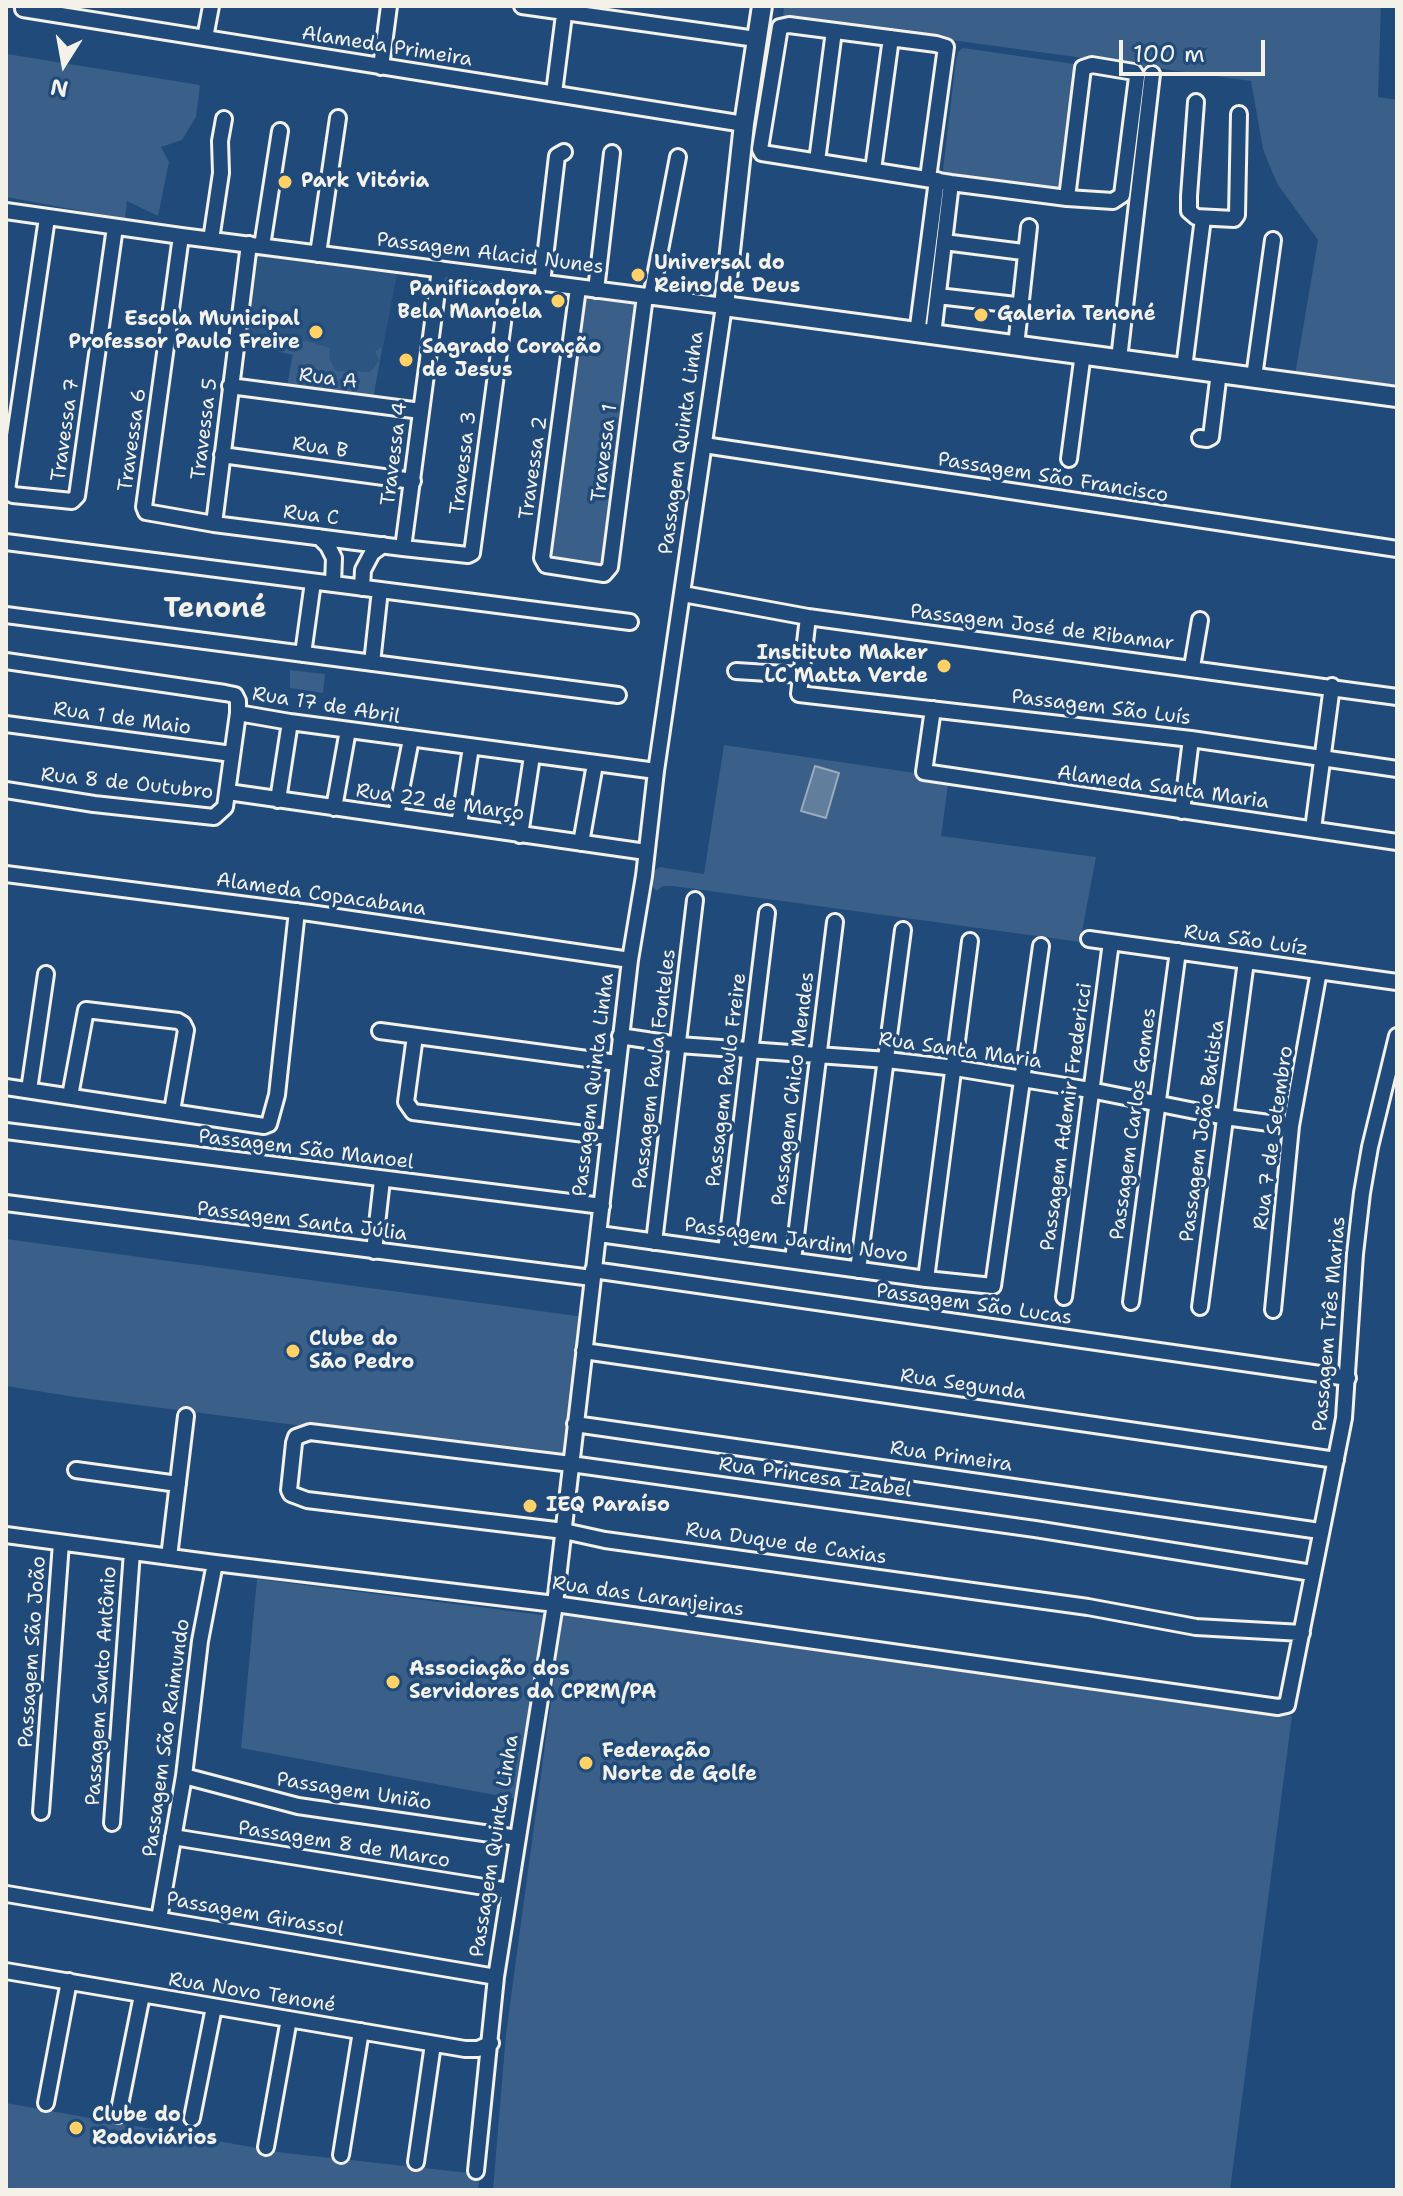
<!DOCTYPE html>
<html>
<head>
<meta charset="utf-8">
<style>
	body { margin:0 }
	#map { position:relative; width:1403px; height:2196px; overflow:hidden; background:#1f4a7a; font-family:"Shantell Sans",sans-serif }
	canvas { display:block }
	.frame { position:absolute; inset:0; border:8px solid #f4f1e8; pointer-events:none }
	.north { position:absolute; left:24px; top:24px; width:80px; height:80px; -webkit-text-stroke:6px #1f4a7a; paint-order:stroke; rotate:191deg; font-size:22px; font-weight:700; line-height:32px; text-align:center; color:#f4f1e8 }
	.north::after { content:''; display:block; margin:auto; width:28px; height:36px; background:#f4f1e8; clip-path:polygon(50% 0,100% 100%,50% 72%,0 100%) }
	.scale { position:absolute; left:1119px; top:40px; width:146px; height:36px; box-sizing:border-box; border:4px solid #f4f1e8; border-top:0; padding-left:10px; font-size:24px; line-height:28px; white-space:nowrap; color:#f4f1e8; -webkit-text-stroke:6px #1f4a7a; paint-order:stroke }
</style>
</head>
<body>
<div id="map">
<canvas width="1403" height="2196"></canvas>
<div class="frame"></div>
<div class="north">N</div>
<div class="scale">100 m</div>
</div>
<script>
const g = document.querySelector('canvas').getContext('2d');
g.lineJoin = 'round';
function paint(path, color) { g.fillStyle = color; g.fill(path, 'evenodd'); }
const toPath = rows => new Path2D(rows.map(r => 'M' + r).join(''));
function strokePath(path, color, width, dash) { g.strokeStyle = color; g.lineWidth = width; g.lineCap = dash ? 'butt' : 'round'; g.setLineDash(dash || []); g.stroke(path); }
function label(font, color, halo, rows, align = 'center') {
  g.font = font + ' "Shantell Sans",sans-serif'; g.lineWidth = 7; g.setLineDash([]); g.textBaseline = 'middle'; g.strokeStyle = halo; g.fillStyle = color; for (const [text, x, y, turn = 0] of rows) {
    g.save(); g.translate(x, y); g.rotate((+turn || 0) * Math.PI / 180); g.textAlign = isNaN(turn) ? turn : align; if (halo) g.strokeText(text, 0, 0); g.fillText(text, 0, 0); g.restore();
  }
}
paint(toPath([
	[258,255,397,274,373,399,287,387,292,354,245,345]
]), '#2d5581');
paint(toPath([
	[784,6,1381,6,1378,97,1397,100,1397,387,1295,375,1318,240,1278,185,1270,167,1263,149,1251,81,783,17],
	[963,48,1081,65,1062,190,953,176,943,170,956,60,958,52],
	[7,54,200,85,196,117,182,140,161,147,169,162,158,216,127,201,125,219,6,197],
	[584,295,643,302,605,571,550,563],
	[275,328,291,342,306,341,330,348,329,358,336,371,370,372,379,361,375,351,382,347,373,399,287,387,293,355,279,352,281,341,274,339],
	[290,670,325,674,323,693,290,688],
	[724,745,949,778,941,836,1096,857,1080,942,673,886,663,886,656,891,645,876,660,867,704,874],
	[6,1239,585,1317,564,1459,75,1397,6,1386],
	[257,1579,550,1616,522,1800,241,1748],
	[564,1604,1292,1716,1230,2190,493,2190,506,2034],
	[6,2103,285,2153,480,2174,478,2190,6,2190]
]), '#3a5f88');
const water = toPath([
	[815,766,839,773,826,818,801,811,815,766]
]);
paint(water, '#627e9d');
strokePath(water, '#9cacbb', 2);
const minor = toPath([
	[522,6,756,39],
	[23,9,744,124],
	[205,38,211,6],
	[381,67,389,6],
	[554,93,565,7],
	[1196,102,1189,196,1189,211,1196,217,1234,219,1237,215,1239,114],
	[817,161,834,31],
	[873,170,891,38],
	[928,178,946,47,936,44,789,25,780,27,760,149,762,153,951,183,1067,198,1113,201,1122,195,1137,77,1134,72,1092,65,1083,68,1067,198],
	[6,211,181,236,724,306,656,771,644,876,630,960,555,1604,496,1977,476,2171],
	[47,218,7,490,13,495,72,501,77,496,115,227],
	[181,236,144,507,146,512,214,524,403,548,468,555,472,553,509,278],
	[211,240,221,173,220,141,224,119],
	[944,242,1023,252],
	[262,246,280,131],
	[318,254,338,118],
	[542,283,557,156,564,152],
	[578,288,542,558,546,565,604,574,610,567,645,296],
	[596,290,612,153],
	[938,296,1016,305],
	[651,297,678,157],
	[917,334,937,180],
	[933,335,951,183],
	[1016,346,1029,227],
	[1119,359,1152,74],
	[1184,368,1203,218],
	[1254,377,1273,240],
	[230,386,421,411],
	[1200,438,1207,439,1211,437,1219,372],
	[704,445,1397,549],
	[222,455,413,481],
	[1069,459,1083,353],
	[214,524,249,244],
	[319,537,328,546,334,558,333,584],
	[6,542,630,622],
	[403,548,440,269],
	[362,588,363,570,372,553,383,545],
	[683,594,808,617,1397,697],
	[6,615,618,695],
	[808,617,799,694,1191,739,1397,769],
	[303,654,313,582],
	[6,661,225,693,235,695,238,701,238,713,225,807,214,817,94,804,6,790],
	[372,663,380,590],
	[1192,667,1200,620],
	[736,671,801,675],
	[933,709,924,772,1397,842],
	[238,713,290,722,656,771],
	[6,724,232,754],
	[228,792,646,852],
	[278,800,290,722],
	[334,808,348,730],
	[1182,811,1191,739],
	[396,816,411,739],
	[459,825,471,747],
	[1313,829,1332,686],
	[520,835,532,756],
	[581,843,595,764],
	[6,874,310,913,630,960],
	[1089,939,1397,982],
	[380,1031,617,1063],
	[415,1036,406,1102,413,1112,608,1137],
	[620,1036,679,1045,887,1060,955,1068,1090,1090,1225,1117,1291,1126],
	[6,1087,264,1126,269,1124,277,1095,297,911],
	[29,1090,46,974],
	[70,1096,86,1010,178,1021,183,1024,186,1030,172,1111],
	[6,1131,602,1206],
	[6,1203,592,1278],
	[599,1234,926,1279,993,1286,1041,946],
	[654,1242,695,900],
	[374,1251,382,1180],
	[726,1251,767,913],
	[793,1260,835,922],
	[593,1270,1348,1378],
	[858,1270,903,930],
	[926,1279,970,941],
	[1064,1297,1111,942],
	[1131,1302,1178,951],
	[1200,1307,1246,961],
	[1273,1310,1291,1126,1319,971],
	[584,1351,1336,1460],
	[575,1424,1320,1531],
	[76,1470,178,1484],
	[6,1535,215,1563,555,1604,1278,1707,1287,1705,1344,1418,1355,1254,1362,1193,1370,1147,1397,1036],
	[169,1557,186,1416],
	[1302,1633,1196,1627,1088,1607,605,1540,564,1531,307,1500,291,1494,289,1490,294,1443,296,1437,310,1432,571,1464,1035,1529,1312,1573],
	[184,1776,298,1806,518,1838],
	[41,1812,61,1543],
	[112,1823,132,1552],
	[173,1837,509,1891],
	[7,1894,496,1977],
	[159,1919,184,1776,200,1641,215,1563],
	[6,1971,465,2049,478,2049,491,2043],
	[46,2103,69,1981],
	[118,2115,142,1995],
	[192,2118,214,2007],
	[266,2147,289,2019],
	[341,2155,361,2031],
	[416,2162,433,2044]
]);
const major = toPath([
	[762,6,744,124,724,306,1397,397]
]);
strokePath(minor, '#f4f1e8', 20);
strokePath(major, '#f4f1e8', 24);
strokePath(minor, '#1f4a7a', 14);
strokePath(major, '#1f4a7a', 18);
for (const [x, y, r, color] of [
	[285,182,8,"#ffd166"],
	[638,275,8,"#ffd166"],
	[558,301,8,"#ffd166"],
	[981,315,8,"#ffd166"],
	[316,332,8,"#ffd166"],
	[406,360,8,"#ffd166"],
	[944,666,8,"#ffd166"],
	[293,1351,8,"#ffd166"],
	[530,1506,8,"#ffd166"],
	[393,1682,8,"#ffd166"],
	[586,1763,8,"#ffd166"],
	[76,2128,8,"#ffd166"]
]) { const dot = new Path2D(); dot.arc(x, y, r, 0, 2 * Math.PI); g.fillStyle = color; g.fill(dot); strokePath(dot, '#1f4a7a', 3); }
label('20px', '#f4f1e8', '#1f4a7a', [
	["Alameda Primeira",387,47,9],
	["Passagem Alacid Nunes",490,254,7],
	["Rua A",328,379,7],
	["Travessa 5",205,429,-83],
	["Travessa 7",66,430,-82],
	["Travessa 6",133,440,-82],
	["Passagem Quinta Linha",682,443,-82],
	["Rua B",320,448,8],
	["Travessa 1",605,453,-83],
	["Travessa 4",395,454,-83],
	["Travessa 3",464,463,-83],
	["Travessa 2",534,468,-82],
	["Passagem São Francisco",1053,478,9],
	["Rua C",311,516,7],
	["Passagem José de Ribamar",1042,628,7],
	["Rua 17 de Abril",326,706,9],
	["Passagem São Luís",1101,708,7],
	["Rua 1 de Maio",122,719,8],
	["Rua 8 de Outubro",127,784,6],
	["Alameda Santa Maria",1163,788,8],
	["Rua 22 de Março",440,803,8],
	["Alameda Copacabana",321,895,8],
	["Rua São Luíz",1246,941,8],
	["Rua Santa Maria",960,1051,8],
	["Passagem Paula Fonteles",655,1069,-83],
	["Passagem Paulo Freire",727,1080,-83],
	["Passagem Quinta Linha",594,1085,-83],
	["Passagem Chico Mendes",794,1089,-83],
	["Passagem Ademir Fredericci",1067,1117,-82],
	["Passagem Carlos Gomes",1134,1124,-82],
	["Passagem João Batista",1203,1131,-82],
	["Rua 7 de Setembro",1274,1138,-82],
	["Passagem São Manoel",306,1150,7],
	["Passagem Santa Júlia",302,1222,7],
	["Passagem Jardim Novo",796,1241,8],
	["Passagem São Lucas",974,1305,8],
	["Passagem Três Marias",1330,1324,-85],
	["Rua Segunda",963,1385,8],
	["Rua Primeira",951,1457,8],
	["Rua Princesa Izabel",815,1478,8],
	["Rua Duque de Caxias",786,1544,8],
	["Rua das Laranjeiras",648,1597,8],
	["Passagem São João",33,1652,-86],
	["Passagem Santo Antônio",102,1686,-86],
	["Passagem São Raimundo",167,1738,-82],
	["Passagem União",354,1792,9],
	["Passagem 8 de Marco",344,1845,9],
	["Passagem Quinta Linha",495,1846,-81],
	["Passagem Girassol",255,1915,10],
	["Rua Novo Tenoné",252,1993,9]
]);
label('bold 20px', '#f4f1e8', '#1f4a7a', [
	["Park Vitória",301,182],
	["Universal do",654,264],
	["Reino de Deus",654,287],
	["Panificadora",542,290,"right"],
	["Bela Manoela",542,313,"right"],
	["Galeria Tenoné",997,315],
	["Escola Municipal",300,320,"right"],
	["Professor Paulo Freire",300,343,"right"],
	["Sagrado Coração",422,348],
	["de Jesus",422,371],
	["Instituto Maker",928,654,"right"],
	["LC Matta Verde",928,677,"right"],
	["Clube do",309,1340],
	["São Pedro",309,1363],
	["IEQ Paraíso",546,1506],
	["Associação dos",409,1670],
	["Servidores da CPRM/PA",409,1693],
	["Federação",602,1752],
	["Norte de Golfe",602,1775],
	["Clube do",92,2116],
	["Rodoviários",92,2139]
], 'left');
label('bold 28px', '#f4f1e8', '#1f4a7a', [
	["Tenoné",215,610]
]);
</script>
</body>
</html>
